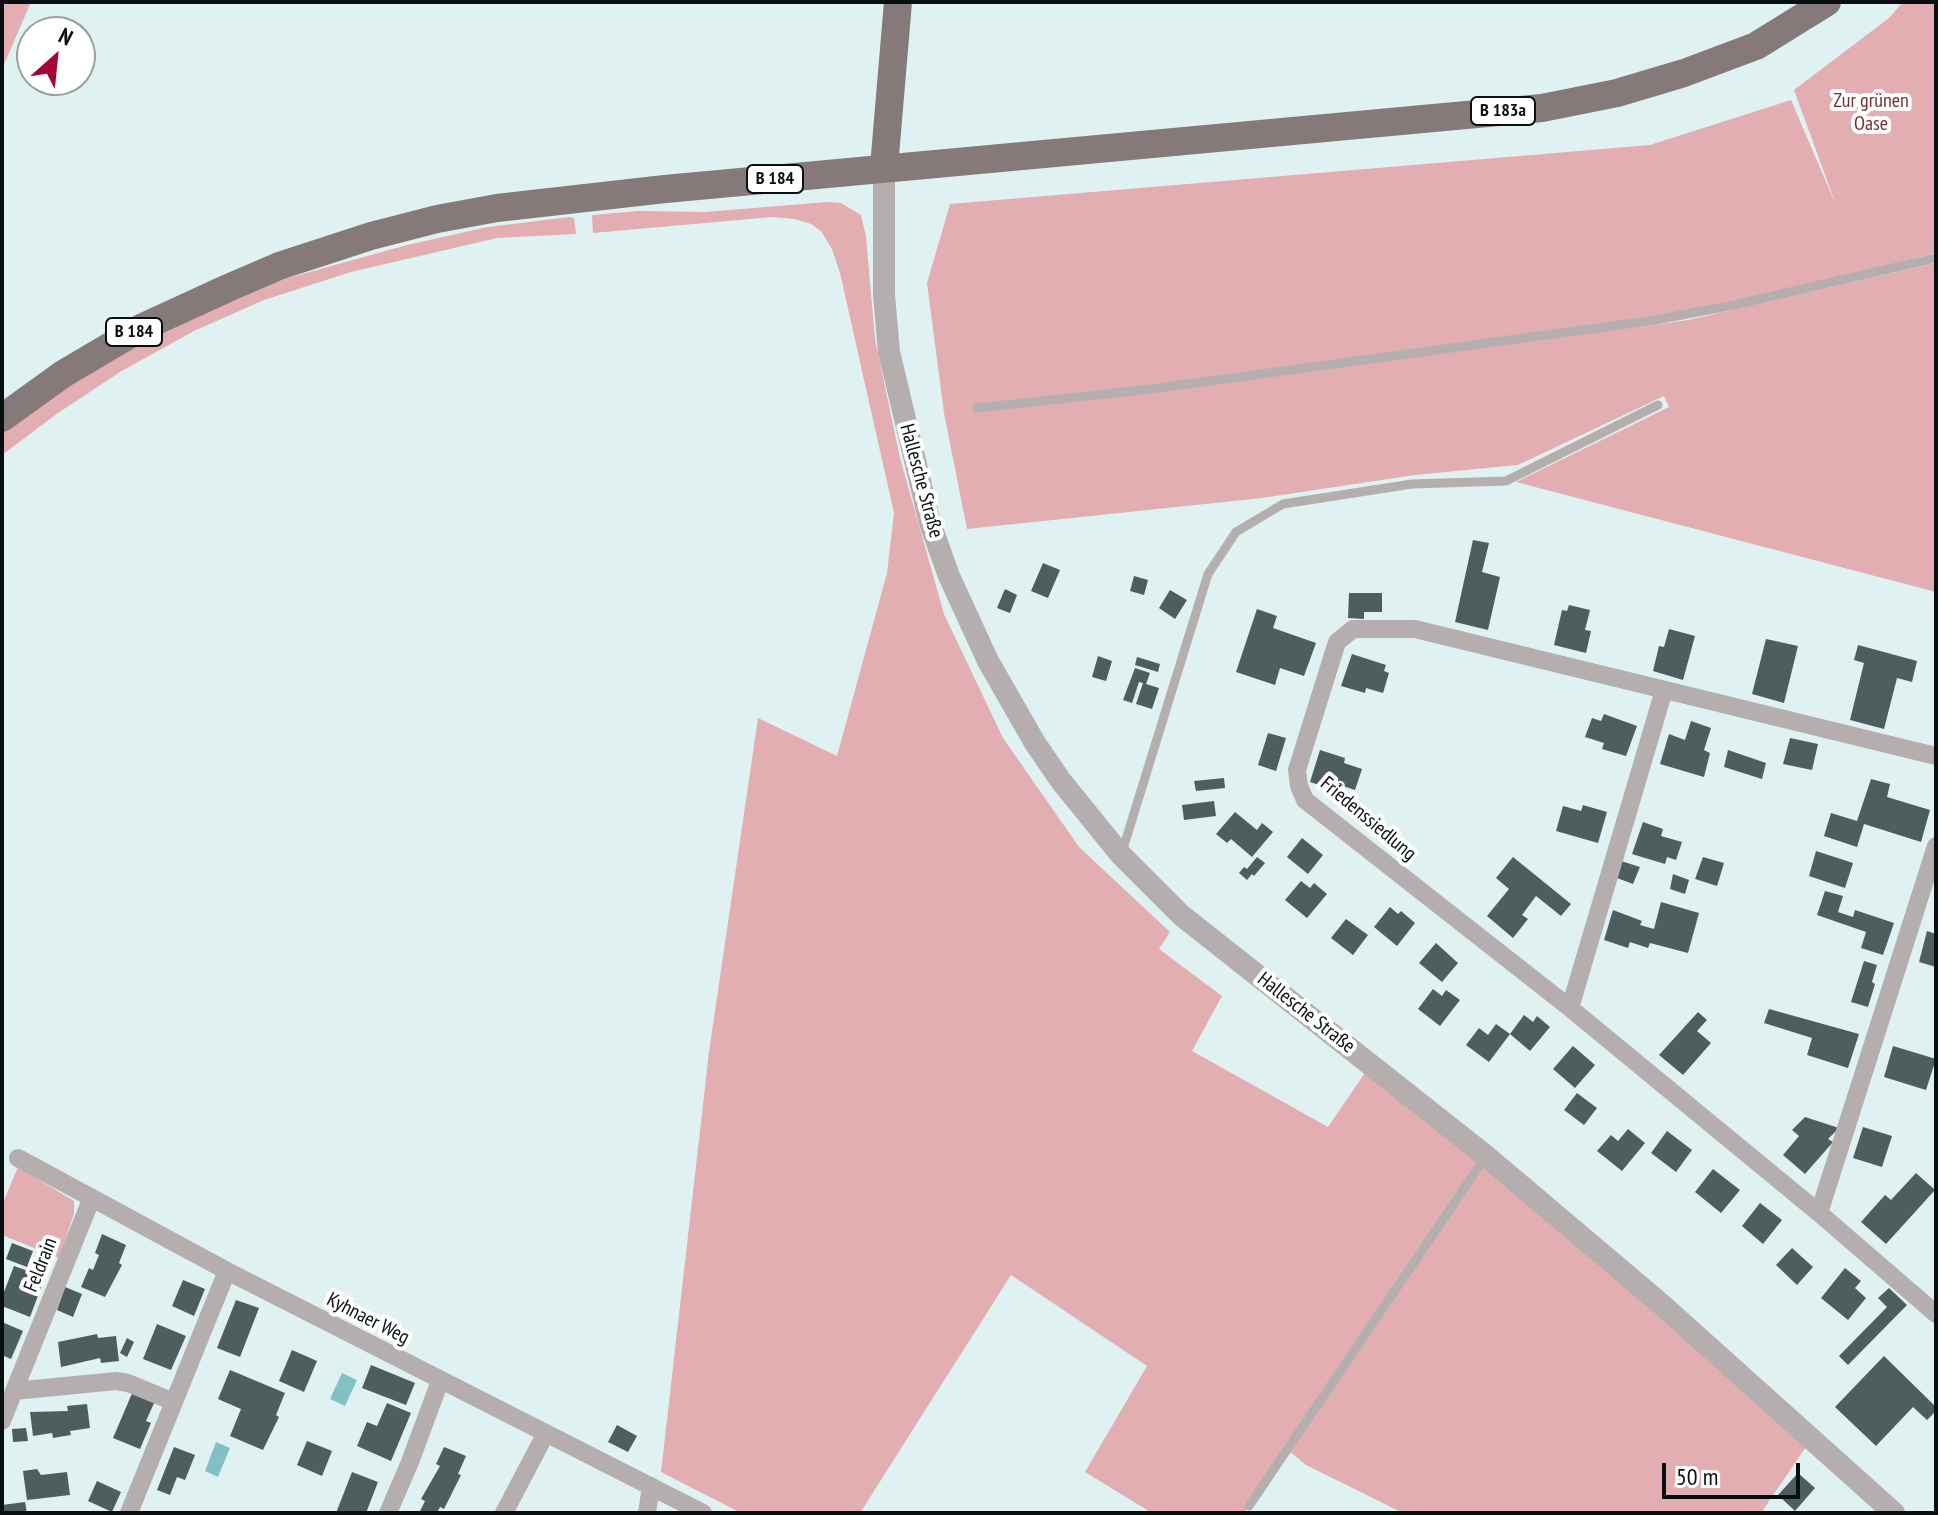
<!DOCTYPE html>
<html>
<head>
<meta charset="utf-8">
<style>
	body { margin:0 }
	#map { position:relative; width:1938px; height:1515px; overflow:hidden; background:#e0f1f2; font-family:"PT Sans Narrow",sans-serif }
	canvas { display:block }
	.frame { position:absolute; inset:0; border:4px solid #090f10; pointer-events:none }
	.north { position:absolute; left:16px; top:16px; width:80px; height:80px; box-sizing:border-box; background:#fff; border:2px solid #9d9f9f; border-radius:50%; rotate:27deg; font-size:22px; font-weight:700; line-height:32px; text-align:center; color:#090f10 }
	.north::after { content:''; display:block; margin:auto; width:28px; height:36px; background:#a30635; clip-path:polygon(50% 0,100% 100%,50% 72%,0 100%) }
	.scale { position:absolute; left:1662px; top:1463px; width:138px; height:36px; box-sizing:border-box; border:4px solid #090f10; border-top:0; padding-left:10px; font-size:24px; line-height:28px; white-space:nowrap; color:#090f10; -webkit-text-stroke:6px #fff; paint-order:stroke }
</style>
</head>
<body>
<div id="map">
<canvas width="1938" height="1515"></canvas>
<div class="frame"></div>
<div class="north">N</div>
<div class="scale">50 m</div>
</div>
<script>
const g = document.querySelector('canvas').getContext('2d');
g.lineJoin = 'round';
function paint(path, color) { g.fillStyle = color; g.fill(path, 'evenodd'); }
const toPath = rows => new Path2D(rows.map(r => 'M' + r).join(''));
function strokePath(path, color, width, dash) { g.strokeStyle = color; g.lineWidth = width; g.lineCap = dash ? 'butt' : 'round'; g.setLineDash(dash || []); g.stroke(path); }
function label(font, color, halo, rows, align = 'center') {
  g.font = font + ' "PT Sans Narrow",sans-serif'; g.lineWidth = 8; g.setLineDash([]); g.textBaseline = 'middle'; g.strokeStyle = halo; g.fillStyle = color; for (const [text, x, y, turn = 0] of rows) {
    g.save(); g.translate(x, y); g.rotate((+turn || 0) * Math.PI / 180); g.textAlign = isNaN(turn) ? turn : align; if (halo) g.strokeText(text, 0, 0); g.fillText(text, 0, 0); g.restore();
  }
}
paint(toPath([
	[2,2,31,2,2,69],
	[1903,2,1936,2,1936,253,1640,327,1688,320,1936,263,1936,592,1516,482,1669,407,1664,396,1518,465,1415,475,1262,498,967,529,944,413,927,283,950,204,1650,145,1791,100,1836,205,1794,90,1889,18],
	[827,202,841,203,861,215,866,236,875,339,900,458,944,614,1003,738,1079,847,1170,932,1159,949,1222,996,1192,1051,1328,1127,1371,1064,1812,1438,1761,1513,1403,1513,1306,1465,1287,1449,1244,1513,1152,1513,1085,1472,1147,1366,1011,1275,860,1513,741,1513,661,1472,709,1052,758,718,837,756,887,573,894,513,840,273,832,249,821,231,811,224,794,219,772,217,593,233,592,215,638,211,705,212],
	[570,217,574,218,576,234,497,238,351,272,264,300,194,331,120,372,58,413,2,455,2,433,73,383,143,343,270,283,407,245,488,227],
	[18,1167,74,1201,74,1214,59,1258,2,1235,2,1205]
]), '#e3aeb1');
paint(toPath([
	[342,1373,357,1380,345,1406,330,1399],
	[216,1442,230,1448,218,1477,205,1471]
]), '#82c0c5');
paint(toPath([
	[1473,540,1489,543,1482,572,1500,577,1488,630,1455,622],
	[1043,563,1060,570,1048,598,1031,591],
	[1134,576,1148,580,1144,595,1130,591],
	[1005,589,1017,595,1010,613,997,608],
	[1170,590,1187,600,1175,619,1159,608],
	[1349,593,1382,593,1382,612,1364,612,1364,619,1348,618],
	[1569,605,1590,610,1585,630,1591,631,1586,653,1554,645,1562,610,1567,611],
	[1257,609,1277,616,1273,628,1316,643,1304,676,1280,668,1275,685,1236,672],
	[1669,629,1695,636,1683,680,1653,671,1659,646,1664,647],
	[1766,639,1798,646,1784,703,1752,694],
	[1858,645,1917,661,1912,682,1897,678,1884,729,1850,720,1864,663,1854,660],
	[1352,654,1386,665,1384,671,1389,673,1383,693,1366,688,1365,693,1341,686],
	[1098,656,1112,661,1106,681,1092,677],
	[1137,657,1160,664,1158,672,1135,665],
	[1135,668,1150,673,1146,684,1159,688,1152,709,1136,704,1143,683,1139,682,1132,703,1123,700],
	[1604,714,1637,726,1626,756,1602,749,1604,743,1585,737,1592,718,1601,721],
	[1691,721,1711,728,1704,750,1710,753,1704,777,1660,764,1669,734,1685,740],
	[1268,733,1286,738,1276,771,1258,765],
	[1790,738,1818,744,1812,770,1783,764],
	[1320,750,1345,758,1344,763,1362,769,1355,790,1337,784,1335,790,1310,782],
	[1728,750,1766,763,1762,779,1724,767],
	[1224,778,1225,788,1196,791,1194,781],
	[1871,779,1890,784,1887,797,1930,810,1921,842,1864,824,1857,847,1824,836,1831,813,1857,821],
	[1214,801,1216,816,1184,820,1182,805],
	[1583,805,1607,812,1598,843,1556,831,1563,806,1581,811],
	[1235,812,1257,830,1262,823,1273,832,1252,857,1231,839,1227,843,1216,834],
	[1643,822,1663,829,1661,836,1682,842,1676,860,1667,857,1665,864,1632,854],
	[1302,838,1323,855,1308,874,1287,857],
	[1816,851,1853,863,1845,888,1809,876],
	[1257,857,1265,863,1254,876,1252,874,1247,880,1239,873,1244,867,1247,869],
	[1513,857,1571,904,1561,916,1536,896,1522,915,1528,919,1513,938,1487,916,1509,889,1496,878],
	[1703,857,1724,863,1717,886,1695,879],
	[1621,861,1640,867,1633,884,1617,878],
	[1673,874,1689,880,1685,894,1670,889],
	[1301,881,1310,888,1314,883,1327,894,1307,918,1285,900],
	[1825,891,1843,896,1838,912,1853,917,1855,910,1894,923,1883,955,1861,948,1866,932,1817,915],
	[1661,902,1699,913,1688,953,1650,943,1648,948,1630,942,1628,948,1604,940,1613,910,1642,921,1640,925,1654,929],
	[1390,907,1398,914,1401,911,1415,923,1397,946,1374,927],
	[1346,919,1368,935,1353,955,1331,938],
	[1927,931,1936,934,1936,967,1919,962],
	[1436,943,1458,963,1442,982,1419,963],
	[1864,961,1877,965,1872,982,1875,984,1868,1007,1851,1002],
	[1433,989,1442,996,1446,990,1460,1000,1440,1026,1418,1009],
	[1769,1009,1859,1034,1848,1068,1807,1055,1812,1038,1764,1023],
	[1698,1012,1707,1020,1697,1031,1711,1043,1683,1075,1659,1055],
	[1524,1015,1533,1022,1537,1016,1550,1027,1530,1051,1510,1034],
	[1496,1024,1510,1034,1489,1062,1466,1045,1479,1028,1488,1035],
	[1573,1046,1595,1065,1575,1088,1553,1069],
	[1893,1046,1936,1059,1926,1090,1884,1077],
	[1577,1093,1597,1108,1584,1125,1564,1110],
	[1805,1117,1839,1128,1828,1139,1833,1142,1805,1174,1783,1155,1799,1136,1792,1130],
	[1863,1127,1892,1136,1882,1167,1853,1158],
	[1628,1129,1645,1143,1622,1171,1597,1151,1611,1135,1618,1141],
	[1667,1131,1692,1150,1676,1172,1651,1153],
	[1713,1169,1740,1190,1721,1213,1695,1192],
	[1916,1173,1935,1190,1886,1244,1861,1222,1885,1195,1891,1200],
	[1760,1203,1782,1220,1763,1244,1742,1226],
	[102,1234,126,1245,119,1263,122,1265,105,1297,81,1287,89,1268,93,1270,99,1255,95,1253],
	[12,1243,33,1251,27,1267,6,1259],
	[1792,1248,1813,1267,1797,1285,1776,1265],
	[14,1266,45,1277,30,1317,2,1306,2,1297],
	[1845,1268,1861,1281,1855,1288,1866,1298,1848,1320,1821,1298],
	[183,1280,205,1289,194,1316,172,1306],
	[65,1287,82,1294,73,1317,57,1310],
	[1889,1288,1907,1305,1848,1365,1839,1356,1887,1307,1878,1298],
	[236,1300,259,1308,240,1357,217,1348],
	[2,1322,23,1331,11,1359,2,1355],
	[157,1324,186,1336,171,1370,143,1359],
	[97,1334,98,1338,116,1336,119,1361,101,1363,100,1358,61,1367,58,1342],
	[127,1338,134,1342,127,1357,120,1353],
	[292,1350,317,1361,304,1392,279,1381],
	[1884,1356,1936,1407,1936,1411,1927,1420,1913,1407,1876,1446,1835,1407],
	[371,1365,415,1383,406,1405,362,1388],
	[230,1370,285,1393,276,1415,279,1417,263,1450,230,1436,241,1409,218,1399],
	[133,1391,155,1401,146,1421,151,1423,140,1449,113,1438],
	[387,1403,411,1413,391,1461,357,1446,367,1422,377,1426],
	[87,1404,90,1428,70,1431,71,1435,53,1438,52,1433,33,1436,30,1412,68,1411,67,1406],
	[617,1425,637,1436,628,1452,608,1442],
	[26,1428,28,1441,13,1442,12,1429],
	[307,1441,332,1451,322,1476,297,1465],
	[174,1447,195,1455,185,1480,177,1477,170,1495,157,1490],
	[444,1447,466,1456,458,1474,461,1475,444,1509,440,1507,437,1513,419,1513,425,1501,421,1499,440,1466,436,1464],
	[37,1469,41,1475,67,1472,70,1495,27,1500,23,1471],
	[352,1472,378,1482,366,1513,336,1513],
	[1798,1473,1815,1488,1795,1511,1778,1495],
	[97,1481,121,1492,112,1512,88,1501],
	[25,1502,27,1513,2,1513,2,1505]
]), '#4e5d5e');
strokePath(toPath([
	[977,408,1151,389,1656,320,1734,305,1936,258],
	[1122,852,1208,574,1236,532,1283,504,1412,484,1506,481,1658,405],
	[1249,1506,1486,1156]
]), '#b5aeae', 9);
strokePath(toPath([
	[1936,756,1415,629,1353,629,1337,642,1297,770,1299,786,1305,800,1570,1008,1819,1213,1936,1314],
	[1570,1008,1664,690],
	[18,1158,227,1271,703,1513],
	[1819,1213,1936,846],
	[14,1391,116,1381,128,1383,174,1402],
	[2,1421,91,1200],
	[129,1513,227,1271],
	[388,1513,410,1462,440,1381],
	[504,1513,546,1433],
	[647,1513,651,1486]
]), '#b5aeae', 18);
strokePath(toPath([
	[884,167,884,295,889,352,930,523,949,576,988,661,1035,743,1061,781,1121,855,1181,915,1486,1156,1661,1304,1894,1513]
]), '#b5aeae', 22);
strokePath(toPath([
	[884,167,898,2],
	[2,418,63,374,141,328,228,288,279,266,371,236,437,219,497,208,665,189,1542,108,1617,93,1684,73,1756,46,1827,2]
]), '#857979', 28);
for (const [x, y, w] of [
	[1503,111,64],
	[775,179,56],
	[134,332,56]
]) { const box = new Path2D(); box.roundRect(x - w / 2, y - 14, w, 28, 6); g.fillStyle = '#fff'; g.fill(box); strokePath(box, '#090f10', 2); }
label('bold 18px', '#090f10', null, [
	["B 183a",1503,111],
	["B 184",775,179],
	["B 184",134,332]
]);
label('20px', '#702e36', '#fff', [
	["Zur grünen",1871,101],
	["Oase",1871,124]
]);
label('20px', '#090f10', '#fff', [
	["Hallesche Straße",921,481,75],
	["Friedenssiedlung",1368,819,40],
	["Hallesche Straße",1306,1013,38],
	["Feldrain",41,1265,-68],
	["Kyhnaer Weg",368,1319,27]
]);
</script>
</body>
</html>
